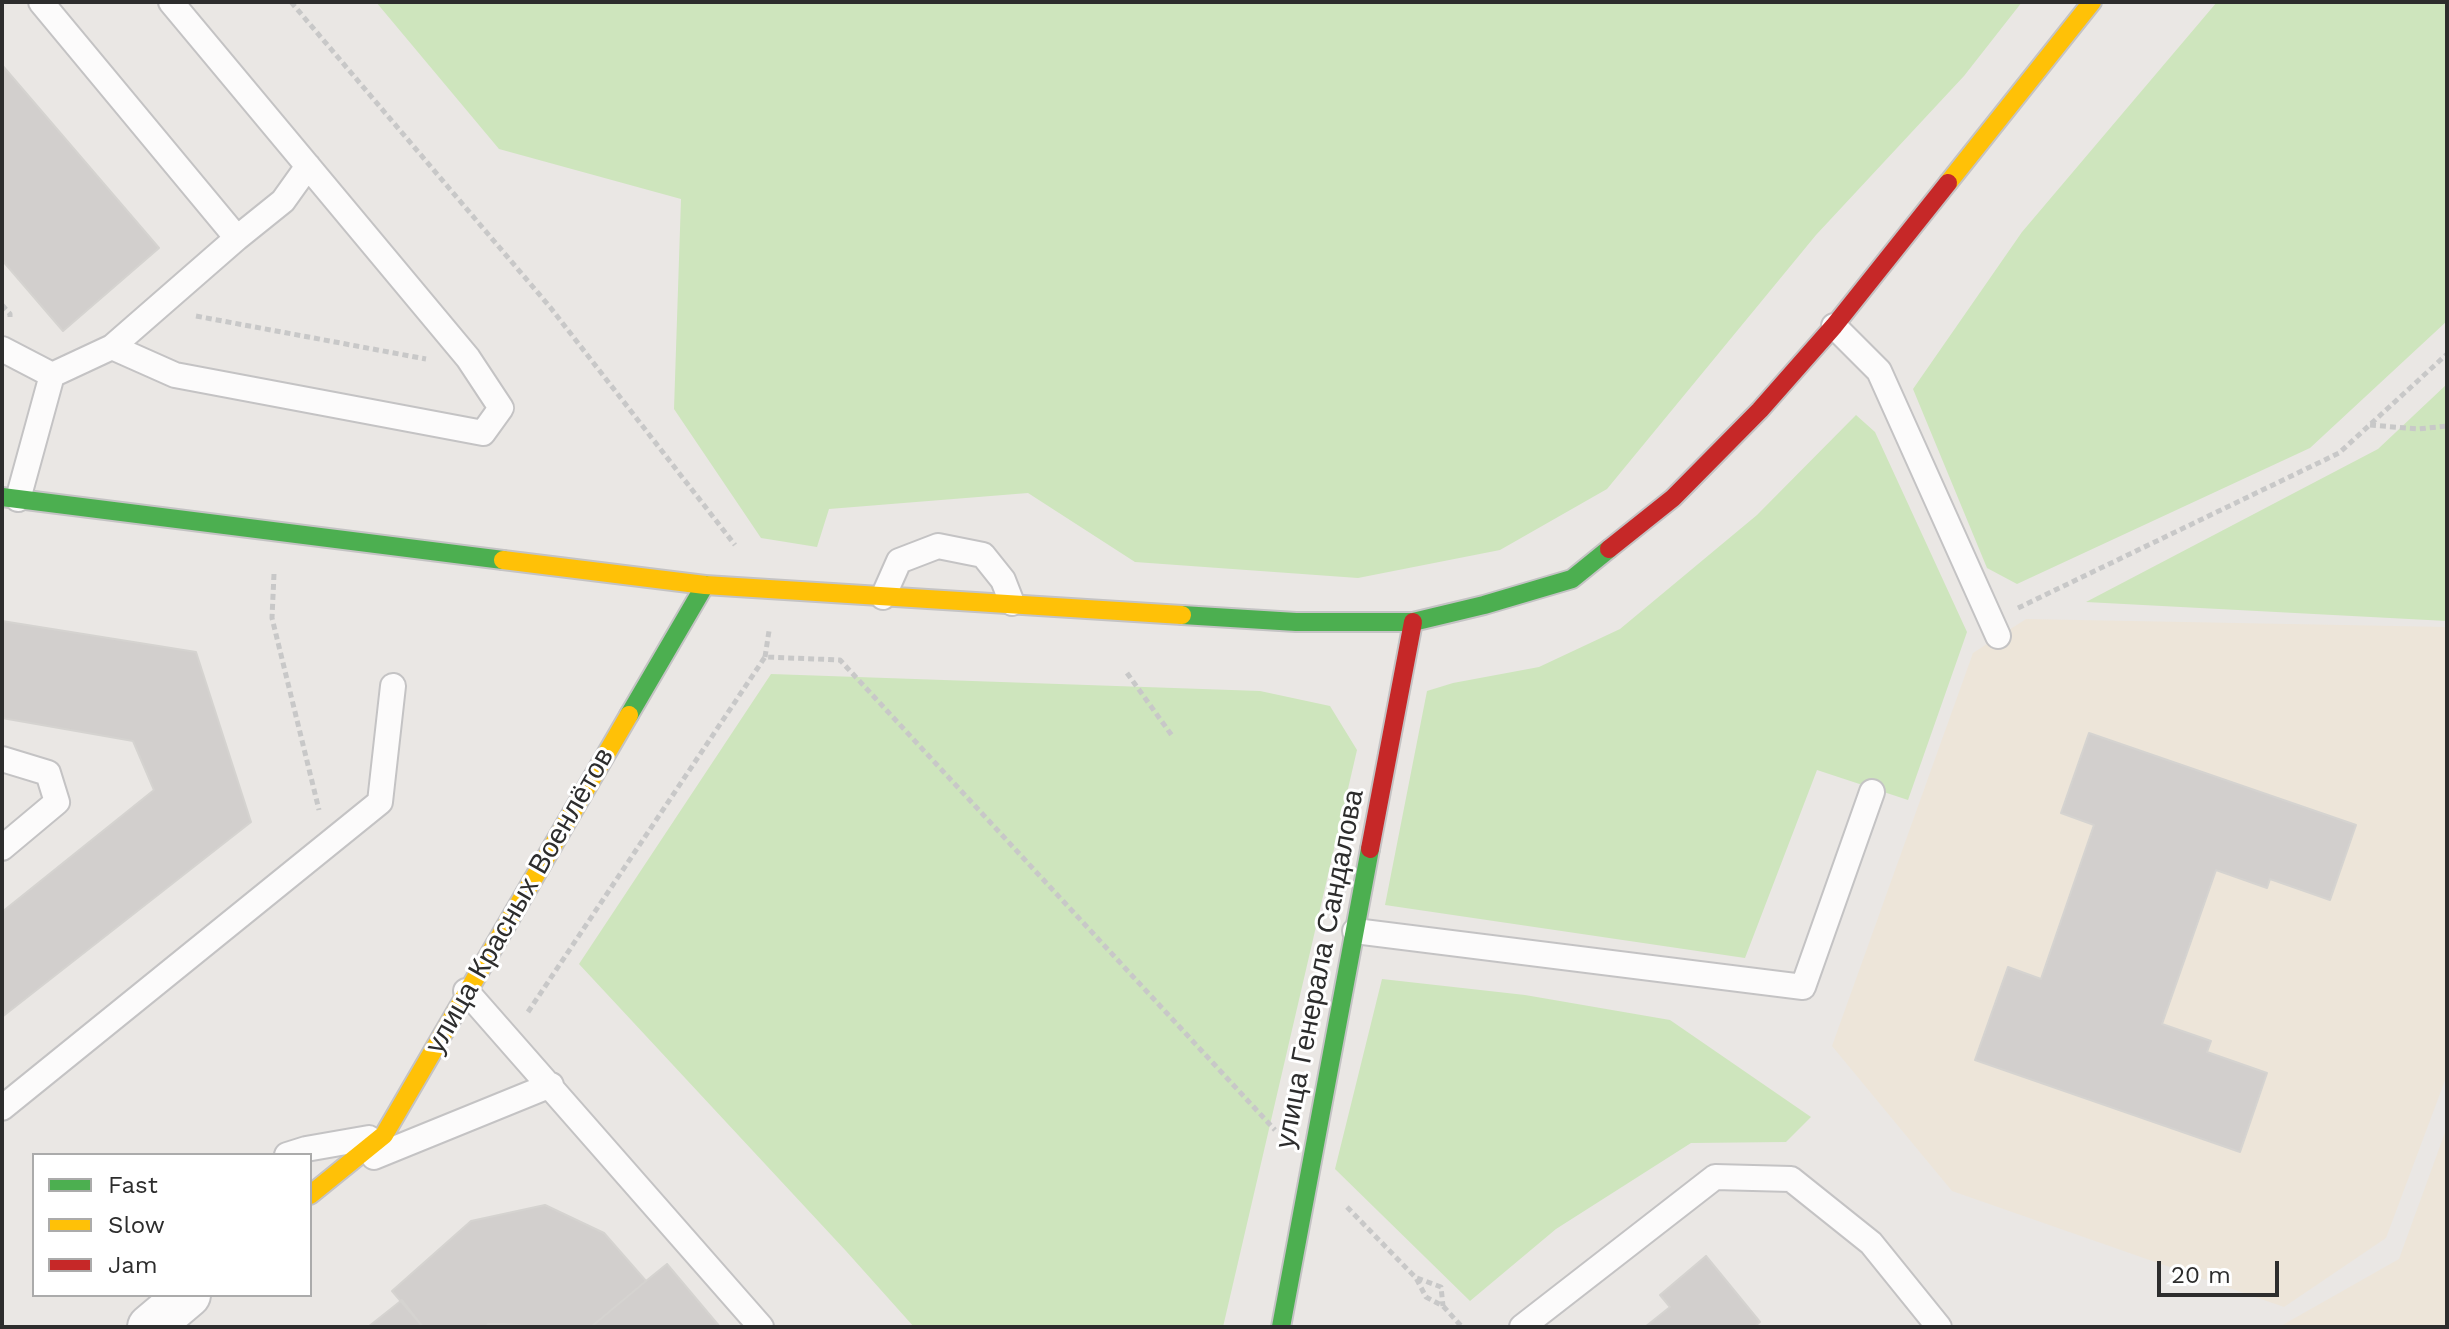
<!DOCTYPE html>
<html>
<head>
<meta charset="utf-8">
<style>
	body { margin:0 }
	#map { position:relative; width:2449px; height:1329px; overflow:hidden; background:#eae7e4; font-family:"Work Sans",sans-serif }
	canvas { display:block }
	.frame { position:absolute; inset:0; border:4px solid #2d2d2d; pointer-events:none }
	.legend { position:absolute; left:32px; top:1153px; width:280px; height:144px; box-sizing:border-box; background:#fff; border:2px solid #ababab; margin:0; padding:10px 14px; list-style:none; font-size:24px; color:#2d2d2d }
	.legend li { display:flex; align-items:center; gap:16px; height:40px }
	.legend b { width:40px; border:2px solid #ababab }
	.scale { position:absolute; left:2157px; top:1261px; width:122px; height:36px; box-sizing:border-box; border:4px solid #2d2d2d; border-top:0; padding-left:10px; font-size:24px; line-height:28px; white-space:nowrap; color:#2d2d2d; -webkit-text-stroke:6px #fff; paint-order:stroke }
</style>
</head>
<body>
<div id="map">
<canvas width="2449" height="1329"></canvas>
<div class="frame"></div>
<ul class="legend">
<li><b style="height:10px;background:#4caf50"></b>Fast</li>
<li><b style="height:10px;background:#ffc107"></b>Slow</li>
<li><b style="height:10px;background:#c62828"></b>Jam</li>
</ul>
<div class="scale">20 m</div>
</div>
<script>
const g = document.querySelector('canvas').getContext('2d');
g.lineJoin = 'round';
function paint(path, color) { g.fillStyle = color; g.fill(path, 'evenodd'); }
const toPath = rows => new Path2D(rows.map(r => 'M' + r).join(''));
function strokePath(path, color, width, dash) { g.strokeStyle = color; g.lineWidth = width; g.lineCap = dash ? 'butt' : 'round'; g.setLineDash(dash || []); g.stroke(path); }
function label(font, color, halo, rows, align = 'center') {
  g.font = font + ' "Work Sans",sans-serif'; g.lineWidth = 6; g.setLineDash([]); g.textBaseline = 'middle'; g.strokeStyle = halo; g.fillStyle = color; for (const [text, x, y, turn = 0] of rows) {
    g.save(); g.translate(x, y); g.rotate((+turn || 0) * Math.PI / 180); g.textAlign = isNaN(turn) ? turn : align; if (halo) g.strokeText(text, 0, 0); g.fillText(text, 0, 0); g.restore();
  }
}
paint(toPath([
	[2026,619,2447,627,2447,1075,2386,1238,2284,1307,1952,1191,1832,1046,1973,653],
	[2447,1127,2447,1327,2279,1327,2399,1259]
]), '#ede5d9');
paint(toPath([
	[376,2,2022,2,1964,76,1816,235,1607,489,1500,550,1358,578,1135,562,1028,493,829,509,817,547,761,538,674,409,681,199,499,149],
	[2217,2,2447,2,2447,321,2310,448,2017,584,1987,568,1913,389,2022,232],
	[2447,384,2447,621,2086,602,2378,449],
	[1856,415,1875,432,1967,632,1908,800,1817,770,1745,958,1385,905,1427,691,1453,683,1539,667,1620,629,1757,515],
	[771,674,1260,691,1330,706,1357,750,1223,1327,914,1327,846,1251,579,964],
	[1382,979,1525,995,1670,1020,1811,1117,1786,1142,1691,1143,1556,1229,1470,1301,1335,1169]
]), '#cee5bd');
const building = toPath([
	[2,65,159,248,63,331,2,260,2,65],
	[2,621,196,652,251,822,2,1017,2,912,154,790,133,741,2,718,2,621],
	[2089,733,2356,825,2330,900,2270,879,2267,888,2216,870,2162,1024,2211,1041,2207,1052,2267,1073,2240,1152,1975,1060,2008,967,2041,979,2094,825,2061,813,2089,733],
	[545,1205,604,1233,646,1281,591,1327,542,1327,504,1324,488,1324,486,1327,423,1327,392,1291,471,1221,545,1205],
	[1706,1256,1760,1322,1754,1327,1645,1327,1670,1307,1660,1295,1706,1256],
	[667,1264,720,1327,591,1327,646,1281,667,1264],
	[402,1300,423,1327,368,1327,402,1300]
]);
paint(building, '#d2cfcd');
strokePath(building, '#d5d3d0', 2);
const lane = toPath([
	[41,2,237,238,112,347,52,375],
	[237,238,283,201,308,166],
	[1834,326,1879,371,1998,636],
	[112,347,175,375,483,433,501,408,468,358,171,2],
	[2,349,52,375,18,499],
	[883,597,899,561,938,546,983,555,1003,580,1012,603],
	[2,759,48,773,57,802,2,848],
	[1355,931,1803,987,1872,792],
	[466,991,761,1327],
	[2,1108,380,802,393,686],
	[287,1155,306,1149,369,1138],
	[374,1157,551,1085],
	[1522,1327,1715,1177,1791,1179,1871,1243,1939,1327]
]);
const street = toPath([
	[150,1327,188,1295]
]);
const fast = toPath([
	[2,497,503,560],
	[1182,615,1296,622,1413,622,1484,605,1572,579,1609,549],
	[629,715,705,585],
	[1281,1327,1370,849]
]);
const slow = toPath([
	[1948,183,2092,2],
	[503,560,705,585,1182,615],
	[310,1195,384,1135,629,715]
]);
const jam = toPath([
	[1609,549,1673,498,1760,410,1834,326,1948,183],
	[1370,849,1413,622]
]);
strokePath(lane, '#c4c3c4', 28);
strokePath(street, '#c4c3c4', 48);
strokePath(fast, '#c4c3c4', 22);
strokePath(slow, '#c4c3c4', 22);
strokePath(jam, '#c4c3c4', 22);
strokePath(toPath([
	[291,2,550,307,735,545],
	[2,305,10,314,10,317],
	[196,316,426,359],
	[2370,425,2418,429,2447,426],
	[274,574,272,618,319,810],
	[2018,608,2339,453,2447,354],
	[765,657,769,631],
	[1127,673,1173,737],
	[528,1012,765,657,840,660,1275,1130],
	[1347,1207,1416,1278,1426,1297,1443,1306,1462,1327],
	[1417,1278,1441,1287,1443,1306]
]), '#c8c8c8', 5, [6, 4]);
strokePath(lane, '#fcfbfb', 24);
strokePath(street, '#fcfbfb', 44);
strokePath(fast, '#4caf50', 18);
strokePath(slow, '#ffc107', 18);
strokePath(jam, '#c62828', 18);
label('28px', '#2d2d2d', '#fff', [
	["улица Красных Военлётов",520,901,-60],
	["улица Генерала Сандалова",1320,969,-79]
]);
</script>
</body>
</html>
